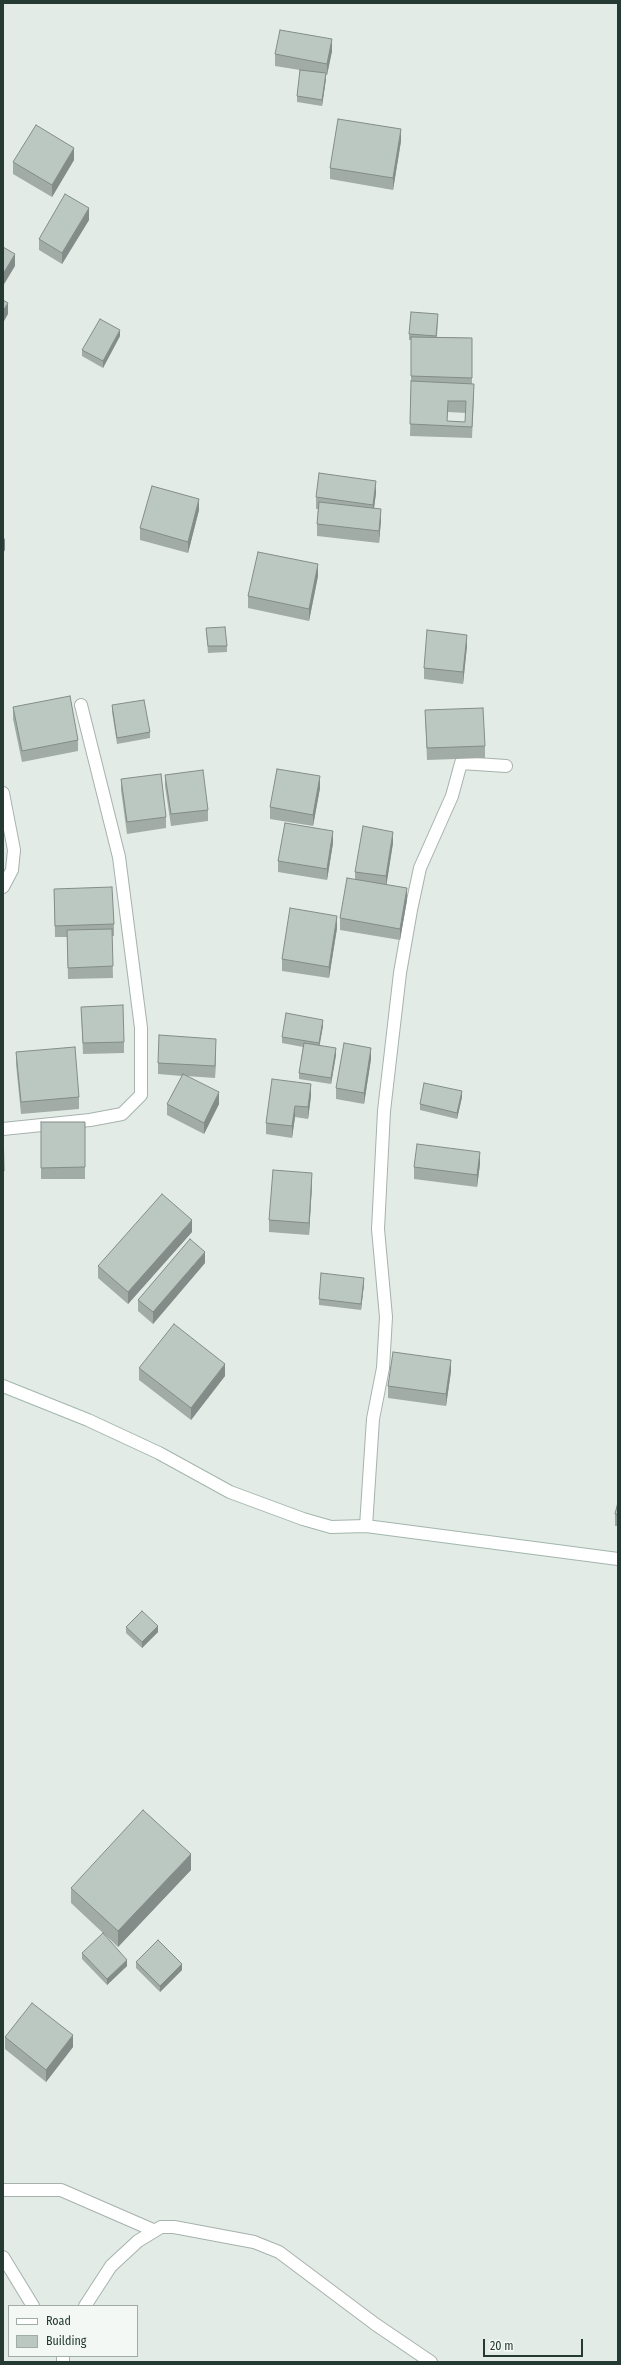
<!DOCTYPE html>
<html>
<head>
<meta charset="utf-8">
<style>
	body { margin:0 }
	#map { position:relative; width:621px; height:2365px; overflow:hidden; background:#e3ebe7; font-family:"Fira Sans Condensed",sans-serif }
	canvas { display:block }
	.frame { position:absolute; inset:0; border:4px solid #243a33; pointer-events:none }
	.legend { position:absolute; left:8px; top:2305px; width:130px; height:52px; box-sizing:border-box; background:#f3f8f5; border:1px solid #a0aca7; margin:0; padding:5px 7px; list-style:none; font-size:12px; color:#243a33 }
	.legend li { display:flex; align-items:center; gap:8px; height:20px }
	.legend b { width:20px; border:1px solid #a0aca7 }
	.scale { position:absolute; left:483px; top:2339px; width:100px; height:18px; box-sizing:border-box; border:2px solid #243a33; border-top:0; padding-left:5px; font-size:12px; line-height:14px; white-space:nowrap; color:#243a33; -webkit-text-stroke:3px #f3f8f5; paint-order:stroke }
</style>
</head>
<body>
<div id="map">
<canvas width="621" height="2365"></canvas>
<div class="frame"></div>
<ul class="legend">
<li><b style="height:5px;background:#fff"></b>Road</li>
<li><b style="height:11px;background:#bbc8c2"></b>Building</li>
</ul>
<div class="scale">20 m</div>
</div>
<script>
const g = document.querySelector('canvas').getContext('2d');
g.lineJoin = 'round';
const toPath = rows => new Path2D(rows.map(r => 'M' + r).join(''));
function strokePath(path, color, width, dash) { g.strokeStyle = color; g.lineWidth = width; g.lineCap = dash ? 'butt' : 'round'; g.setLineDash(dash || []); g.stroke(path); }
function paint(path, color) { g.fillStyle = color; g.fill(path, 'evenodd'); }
const street = toPath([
	[3,793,14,850,12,870,3,887],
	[3,1129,90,1120,122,1114,141,1095,141,1028,119,857,81,705],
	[366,1526,373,1419,383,1368,386,1317,378,1229,384,1111,400,973,411,910,420,868,452,796,461,763,506,766],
	[3,2190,61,2190,153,2230],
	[3,2257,33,2306],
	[85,2306,111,2266,138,2241,161,2227,174,2227,254,2242,279,2252,375,2324,431,2362],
	[63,2362,63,2356]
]);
const secondary = toPath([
	[3,1386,88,1420,159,1453,230,1492,303,1519,331,1527,366,1526,618,1559]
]);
strokePath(street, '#a6b2ad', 14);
strokePath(secondary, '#a2b6ad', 14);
strokePath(street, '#fff', 12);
strokePath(secondary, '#fff', 12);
paint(toPath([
	[332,51,327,75,326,75,326,79,322,106,297,102,297,96,300,70,275,66,275,54],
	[401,141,393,190,330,179,330,168],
	[74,160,52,197,13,174,13,162],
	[89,220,62,264,39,250,39,239],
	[438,320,437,337,472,338,472,384,474,395,472,438,410,436,411,388,411,340,409,340,409,334],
	[448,412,466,413,465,422,447,421],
	[120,336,103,368,82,356,82,350],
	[376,493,374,508,381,520,379,543,317,536,317,524,318,509,316,509,316,497],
	[199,510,188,553,140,540,140,528],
	[318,576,309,621,248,608,248,596],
	[206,628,227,646,227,652,208,653],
	[467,646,463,684,424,679,424,668],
	[112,705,150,732,150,738,117,744,112,712],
	[13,707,78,740,78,751,22,762,13,719],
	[425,710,485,746,485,758,427,760],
	[165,775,208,810,208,821,171,826,165,786],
	[121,779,166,817,166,828,127,834,121,790],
	[320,788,313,826,270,819,270,807],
	[333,843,327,880,278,872,278,861],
	[393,843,386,885,407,900,400,940,340,930,340,918,355,880,355,872],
	[54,889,114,924,114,936,112,936,113,978,68,979,67,937,55,937],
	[337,928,329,978,282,971,282,959],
	[81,1007,124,1042,124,1053,83,1054],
	[323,1026,319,1045,336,1055,331,1084,299,1079,299,1073,303,1047,282,1043,282,1037],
	[216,1050,215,1078,186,1076,219,1104,204,1134,167,1115,167,1104,182,1076,158,1074,158,1063],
	[16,1052,79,1097,79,1109,21,1114,16,1064],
	[371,1059,364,1104,336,1099,336,1088],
	[311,1096,308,1119,295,1117,292,1138,266,1134,266,1123],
	[462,1097,457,1119,420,1110,420,1104],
	[41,1122,85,1122,85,1179,41,1179],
	[3,1123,4,1171,4,1183,3,1183],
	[480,1164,477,1187,414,1179,414,1167],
	[312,1185,309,1235,269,1232,269,1220],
	[192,1232,128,1304,98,1278,98,1266],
	[205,1263,153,1324,138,1311,138,1300],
	[364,1284,361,1310,319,1305,319,1299],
	[139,1368,225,1376,191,1420,139,1380],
	[451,1371,446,1406,388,1398,388,1386],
	[618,1502,618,1526,615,1526,615,1514],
	[126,1627,158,1632,142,1648,126,1633],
	[191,1870,118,1947,71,1903,71,1888],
	[82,1953,127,1966,107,1985,82,1959],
	[136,1962,182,1970,160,1992,136,1968],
	[5,2037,73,2047,46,2082,5,2049]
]), '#a1aca7');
paint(toPath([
	[332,39,332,51,327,75,327,64],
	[326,73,326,79,322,106,322,100],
	[401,129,401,141,393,190,393,178],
	[74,148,74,160,52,197,52,185],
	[89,208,89,220,62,264,62,253],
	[15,254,15,266,3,286,3,274],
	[8,303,8,314,3,323,3,311],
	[120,330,120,336,103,368,103,361],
	[376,481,376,493,373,516,373,505],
	[199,499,199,510,188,553,188,542],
	[381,509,381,520,379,543,379,531],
	[5,538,5,550,3,553,3,541],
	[318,564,318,576,309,621,309,609],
	[467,635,467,646,463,684,463,672],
	[320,776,320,788,313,826,313,815],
	[333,831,333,843,327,880,327,869],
	[393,832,393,843,386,888,386,876],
	[407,888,407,900,400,940,400,929],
	[337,916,337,928,329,978,329,967],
	[323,1020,323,1026,319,1049,319,1043],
	[216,1039,216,1050,215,1078,215,1066],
	[336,1048,336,1055,331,1084,331,1078],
	[371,1048,371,1059,364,1104,364,1093],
	[311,1084,311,1096,308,1119,308,1107],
	[462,1091,462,1097,457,1119,457,1113],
	[219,1092,219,1104,204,1134,204,1123],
	[295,1106,295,1117,292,1138,292,1126],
	[480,1152,480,1164,477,1187,477,1175],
	[312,1173,312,1185,309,1235,309,1223],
	[192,1220,192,1232,128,1304,128,1292],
	[205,1252,205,1263,153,1324,153,1312],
	[364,1278,364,1284,361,1310,361,1304],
	[451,1360,451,1371,446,1406,446,1394],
	[225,1364,225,1376,191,1420,191,1408],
	[158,1626,158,1632,142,1648,142,1642],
	[191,1854,191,1870,118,1947,118,1931],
	[127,1960,127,1966,107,1985,107,1979],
	[182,1964,182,1970,160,1992,160,1986],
	[73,2035,73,2047,46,2082,46,2070]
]), '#838c88');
const building = toPath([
	[280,30,332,39,327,64,275,54,280,30],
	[300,70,326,73,322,100,297,96,300,70],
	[338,119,401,129,393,178,330,168,338,119],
	[36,125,74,148,52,185,13,162,36,125],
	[65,194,89,208,62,253,39,239,65,194],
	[3,247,15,254,3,274,3,247],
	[3,300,8,303,3,311,3,300],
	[411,312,438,314,436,336,409,334,411,312],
	[100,319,120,330,103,361,82,350,100,319],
	[411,337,472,338,472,378,411,376,411,337],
	[411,381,474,384,472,427,410,424,411,381],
	[448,401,466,401,465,422,447,421,448,401],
	[319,473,376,481,373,505,316,497,319,473],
	[152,486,199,499,188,542,140,528,152,486],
	[319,502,381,509,379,531,317,524,319,502],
	[258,552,318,564,309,609,248,596,258,552],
	[225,627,227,646,208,646,206,628,225,627],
	[427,630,467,635,463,672,424,668,427,630],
	[70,696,78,740,22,751,13,707,70,696],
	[144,700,150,732,117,738,112,705,144,700],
	[483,708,485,746,427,748,425,710,483,708],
	[277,769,320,776,313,815,270,807,277,769],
	[203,770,208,810,171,814,165,775,203,770],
	[161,774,166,817,127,822,121,779,161,774],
	[285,823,333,831,327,869,278,861,285,823],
	[363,826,393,832,386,876,355,872,363,826],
	[347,878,407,888,400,929,340,918,347,878],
	[112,887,114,924,55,926,54,889,112,887],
	[290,908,337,916,329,967,282,959,290,908],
	[112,929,113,966,68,968,67,930,112,929],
	[123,1005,124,1042,83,1043,81,1007,123,1005],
	[286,1013,323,1020,319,1043,282,1037,286,1013],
	[159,1035,216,1039,215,1066,158,1063,159,1035],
	[304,1043,336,1048,331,1078,299,1073,304,1043],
	[344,1043,371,1048,364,1093,336,1088,344,1043],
	[75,1047,79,1097,21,1102,16,1052,75,1047],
	[183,1074,219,1092,204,1123,167,1104,183,1074],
	[272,1079,311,1084,308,1107,295,1106,292,1126,266,1123,272,1079],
	[424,1083,462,1091,457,1113,420,1104,424,1083],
	[41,1122,85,1122,85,1167,41,1168,41,1122],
	[3,1123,4,1171,3,1171,3,1123],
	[417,1144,480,1152,477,1175,414,1167,417,1144],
	[273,1170,312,1173,309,1223,269,1220,273,1170],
	[162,1194,192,1220,128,1292,98,1266,162,1194],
	[190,1239,205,1252,153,1312,138,1300,190,1239],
	[321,1273,364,1278,361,1304,319,1299,321,1273],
	[174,1324,225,1364,191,1408,139,1368,174,1324],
	[393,1352,451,1360,446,1394,388,1386,393,1352],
	[618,1502,618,1515,615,1514,618,1502],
	[142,1611,158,1626,142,1642,126,1627,142,1611],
	[143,1810,191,1854,118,1931,71,1888,143,1810],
	[103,1933,127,1960,107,1979,82,1953,103,1933],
	[158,1940,182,1964,160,1986,136,1962,158,1940],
	[32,2003,73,2035,46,2070,5,2037,32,2003]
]);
paint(building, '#bbc8c2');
strokePath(building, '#838c88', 1);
</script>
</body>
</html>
